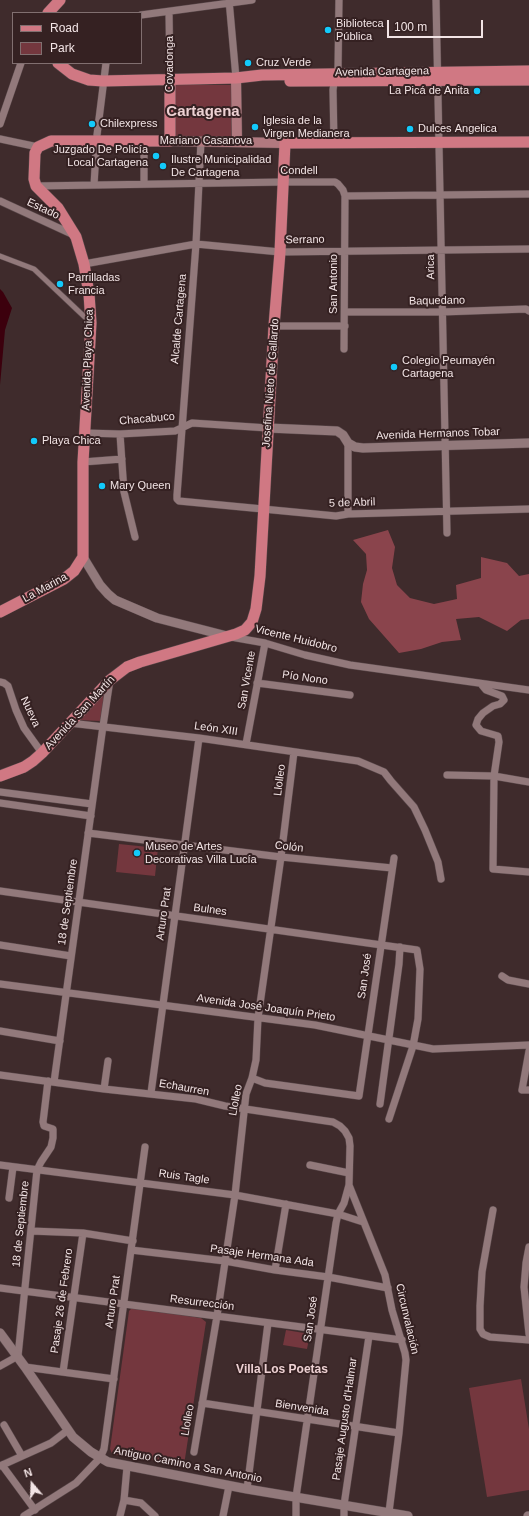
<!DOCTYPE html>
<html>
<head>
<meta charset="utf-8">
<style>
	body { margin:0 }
	#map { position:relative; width:529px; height:1516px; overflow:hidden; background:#3f2b2c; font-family:Arial,sans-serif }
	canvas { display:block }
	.legend { position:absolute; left:12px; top:12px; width:130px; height:52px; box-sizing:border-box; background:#352122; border:1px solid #816f70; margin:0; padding:5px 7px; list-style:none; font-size:12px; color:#f2e4e5 }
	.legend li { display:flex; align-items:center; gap:8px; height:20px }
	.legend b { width:20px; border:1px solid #816f70 }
	.north { position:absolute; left:12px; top:1464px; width:40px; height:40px; -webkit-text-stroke:3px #352122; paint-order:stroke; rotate:341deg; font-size:11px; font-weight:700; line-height:16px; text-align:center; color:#f2e4e5 }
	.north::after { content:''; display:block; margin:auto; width:14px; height:18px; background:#f2e4e5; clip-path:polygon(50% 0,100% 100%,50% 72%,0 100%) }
	.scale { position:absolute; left:387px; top:20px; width:96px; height:18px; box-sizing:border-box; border:2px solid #f2e4e5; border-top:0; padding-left:5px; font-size:12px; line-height:14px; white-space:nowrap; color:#f2e4e5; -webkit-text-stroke:3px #352122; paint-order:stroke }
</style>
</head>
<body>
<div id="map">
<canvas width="529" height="1516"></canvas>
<ul class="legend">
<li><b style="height:5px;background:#d07883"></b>Road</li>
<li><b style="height:11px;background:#74373e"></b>Park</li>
</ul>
<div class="north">N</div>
<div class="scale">100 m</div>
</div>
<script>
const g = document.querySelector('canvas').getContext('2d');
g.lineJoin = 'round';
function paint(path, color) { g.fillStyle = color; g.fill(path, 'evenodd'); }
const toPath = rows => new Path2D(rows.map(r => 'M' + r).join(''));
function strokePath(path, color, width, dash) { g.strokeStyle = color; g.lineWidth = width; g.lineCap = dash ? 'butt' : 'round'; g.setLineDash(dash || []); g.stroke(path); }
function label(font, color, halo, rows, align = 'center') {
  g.font = font + ' Arial,sans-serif'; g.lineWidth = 4; g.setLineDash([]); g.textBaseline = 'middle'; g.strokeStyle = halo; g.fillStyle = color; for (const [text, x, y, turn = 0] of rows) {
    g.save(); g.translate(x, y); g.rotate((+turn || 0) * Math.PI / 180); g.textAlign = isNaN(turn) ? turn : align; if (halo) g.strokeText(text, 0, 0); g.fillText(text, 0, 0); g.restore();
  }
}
paint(toPath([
	[174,85,232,85,233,139,174,138],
	[106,687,100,721,76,720],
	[119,844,158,848,155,876,116,872],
	[133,1307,201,1318,206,1322,184,1465,112,1454,110,1449,129,1311],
	[286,1330,310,1334,307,1349,283,1345],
	[521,1379,529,1429,529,1490,487,1497,469,1388]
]), '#74373e');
paint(toPath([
	[388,530,395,547,392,568,397,585,410,598,434,604,457,599,456,585,481,578,481,557,507,563,519,576,529,574,529,619,521,620,507,631,479,617,456,619,461,640,442,642,421,649,399,653,369,619,361,602,363,584,367,570,366,554,353,540]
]), '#8a444c');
paint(toPath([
	[0,289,3,292,12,308,5,330,0,385]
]), '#3c000d');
const pedestrian = toPath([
	[0,256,34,269,90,322]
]);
const minor = toPath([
	[229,0,236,78],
	[436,0,447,533],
	[169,12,170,79],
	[141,15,252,0],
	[0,124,21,63],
	[0,139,38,147],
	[144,141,144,184],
	[201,141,196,244,177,495,177,499,179,501,336,516,348,514,529,509],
	[334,142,333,90,334,82,338,69,339,0],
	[94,185,97,135,106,63],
	[36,186,283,182,335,182,338,184,343,190,345,196,344,349],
	[345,196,529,194],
	[0,201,74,235],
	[84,264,196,244,280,252,529,249],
	[345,312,442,312,526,309,529,311],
	[274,326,345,326],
	[85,433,120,434,175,431,192,423,268,428],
	[120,434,124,492,135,537],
	[348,443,348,514],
	[83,462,122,459],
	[231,637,265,643,305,655,350,665,529,690],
	[0,682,4,683,8,686,16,710,24,728,42,753],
	[257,683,350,695],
	[481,684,486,690,502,696,504,700,500,704,493,706,483,713,478,719,476,725,481,731,498,736,499,742,494,776,493,869,529,872],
	[70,723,199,738,358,761,384,772,391,781,414,807,425,830,438,862,441,879],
	[246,744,265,643],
	[447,775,494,776,529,782],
	[0,792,92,804],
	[0,803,91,816],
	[88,833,281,857,392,868],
	[0,891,417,950,420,969,418,1019,413,1046,389,1119],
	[0,945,71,956],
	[502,976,508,980,529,984],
	[0,984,315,1025,433,1049,529,1045],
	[0,1031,60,1041],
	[529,1051,522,1090,529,1090],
	[0,1075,104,1089,196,1099,225,1106,333,1122,340,1126,345,1131,349,1138,350,1146,349,1185,344,1203,338,1214,336,1223,296,1497,296,1516],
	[252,1078,265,1083,359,1096,394,858],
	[54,1082,103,726,110,680],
	[104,1089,108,1061],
	[151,1093,199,738],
	[380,1104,399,964,400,947],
	[0,1165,235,1195,338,1214,363,1222],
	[310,1165,349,1173],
	[349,1185,385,1275,392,1310,405,1353,406,1360,399,1433,389,1512],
	[9,1198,13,1167],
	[493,1210,482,1272,480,1306,480,1329,483,1334,490,1337,529,1340],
	[31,1231,83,1233,133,1241],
	[529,1247,526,1263,524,1287,529,1334],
	[131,1250,225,1261,275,1270,328,1277,388,1288],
	[275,1270,286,1204],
	[0,1288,402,1340],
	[0,1366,18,1356,37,1170,41,1162,51,1147,53,1138,53,1129,44,1126,43,1122,48,1081],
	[25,1367,114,1379],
	[63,1372,83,1233],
	[202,1403,399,1433],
	[4,1425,22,1456],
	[194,1452,217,1316,235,1195,246,1094,252,1078,256,1060,258,1018,281,857,294,752],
	[2,1465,35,1510],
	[0,1466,51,1443,68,1430],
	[247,1489,268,1323],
	[124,1500,141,1503,155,1516],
	[24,1516,76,1483,100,1458,104,1449,145,1147],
	[120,1516,124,1500,127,1467],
	[223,1516,229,1486],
	[344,1516,344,1505,369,1336]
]);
const tertiary = toPath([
	[268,428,337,431,343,435,348,443,355,447,363,448,529,443],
	[83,557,100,585,108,594,115,600,157,618,227,636],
	[0,1333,25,1367,73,1437,91,1452,108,1462,247,1489,408,1516],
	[528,1516,529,1516]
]);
const secondary = toPath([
	[236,78,237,141],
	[170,141,285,143]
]);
const primary = toPath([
	[48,13,60,0],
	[58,63,72,74,89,80,103,81,236,78,262,75,529,71],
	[290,81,529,80],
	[0,612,64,579,74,571,83,557,83,462,91,323,89,294,84,264,76,237,58,208,36,186,34,179,35,153,38,147,51,141,170,141,170,79],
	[0,776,24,767,33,761,42,753,110,680,127,667,140,662,236,634,245,630,252,622,256,609,260,576,274,326,280,252,285,143,529,142]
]);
strokePath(pedestrian, '#5a494b', 6);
strokePath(minor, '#5a494b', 8);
strokePath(tertiary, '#5a494b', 10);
strokePath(secondary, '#5a494b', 11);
strokePath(primary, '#5a494b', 12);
strokePath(pedestrian, '#92797b', 5);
strokePath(minor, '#92797b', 7);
strokePath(tertiary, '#92797b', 9);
strokePath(secondary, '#b1797f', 10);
strokePath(primary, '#d07883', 11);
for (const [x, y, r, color] of [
	[328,30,4,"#12cafb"],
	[248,63,4,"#12cafb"],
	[477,91,4,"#12cafb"],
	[92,124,4,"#12cafb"],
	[255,127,4,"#12cafb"],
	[410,129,4,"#12cafb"],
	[156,156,4,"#12cafb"],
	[163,166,4,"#12cafb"],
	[60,284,4,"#12cafb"],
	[394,367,4,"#12cafb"],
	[34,441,4,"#12cafb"],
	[102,486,4,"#12cafb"],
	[137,853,4,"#12cafb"]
]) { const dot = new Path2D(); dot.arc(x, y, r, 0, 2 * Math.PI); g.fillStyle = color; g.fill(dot); strokePath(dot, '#352122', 1.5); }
label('11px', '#f2e4e5', '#352122', [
	["Biblioteca",336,24],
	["Pública",336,37],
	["Cruz Verde",256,63],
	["La Picá de Anita",469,91,"right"],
	["Iglesia de la",263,121],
	["Virgen Medianera",263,134],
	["Chilexpress",100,124],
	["Dulces Angelica",418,129],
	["Juzgado De Policía",148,150,"right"],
	["Local Cartagena",148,163,"right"],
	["Ilustre Municipalidad",171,160],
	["De Cartagena",171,173],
	["Parrilladas",68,278],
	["Francia",68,291],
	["Colegio Peumayén",402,361],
	["Cartagena",402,374],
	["Playa Chica",42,441],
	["Mary Queen",110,486],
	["Museo de Artes",145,847],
	["Decorativas Villa Lucía",145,860]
], 'left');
label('11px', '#f2e4e5', '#352122', [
	["Covadonga",170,64,-90],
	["Avenida Cartagena",382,72,-1],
	["Mariano Casanova",206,141],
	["Condell",299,171],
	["Estado",43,209,25],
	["Serrano",305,240,-1],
	["Arica",431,267,-91],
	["San Antonio",334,284,-90],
	["Baquedano",437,301,-1],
	["Alcalde Cartagena",179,319,-85],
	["Avenida Playa Chica",88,360,-88],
	["Josefina Nieto de Gallardo",271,383,-86],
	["Chacabuco",147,419,-5],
	["Avenida Hermanos Tobar",438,434,-2],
	["5 de Abril",352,503,-2],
	["La Marina",45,588,-29],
	["Vicente Huidobro",296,639,14],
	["Pío Nono",305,678,8],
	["San Vicente",247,680,-80],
	["Nueva",30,712,65],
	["Avenida San Martín",80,713,-47],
	["León XIII",216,729,8],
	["Llolleo",280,780,-83],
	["Colón",289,847,6],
	["18 de Septiembre",68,902,-82],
	["Bulnes",210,910,8],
	["Arturo Prat",164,914,-82],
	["San José",365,976,-82],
	["Avenida José Joaquín Prieto",266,1008,8],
	["Echaurren",184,1088,10],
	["Llolleo",236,1100,-79],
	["Ruis Tagle",184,1177,8],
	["18 de Septiembre",21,1224,-84],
	["Pasaje Hermana Ada",262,1256,8],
	["Pasaje 26 de Febrero",62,1301,-82],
	["Arturo Prat",113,1302,-82],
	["Resurrección",202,1303,7],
	["San José",311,1319,-82],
	["Circunvalación",407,1319,77],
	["Bienvenida",302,1408,9],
	["Pasaje Augusto d'Halmar",345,1419,-82],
	["Llolleo",188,1420,-80],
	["Antiguo Camino a San Antonio",188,1465,11]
]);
label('bold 12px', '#edd1d3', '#352122', [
	["Villa Los Poetas",282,1370]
]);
label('bold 15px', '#edd1d3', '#352122', [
	["Cartagena",203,112]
]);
</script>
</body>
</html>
